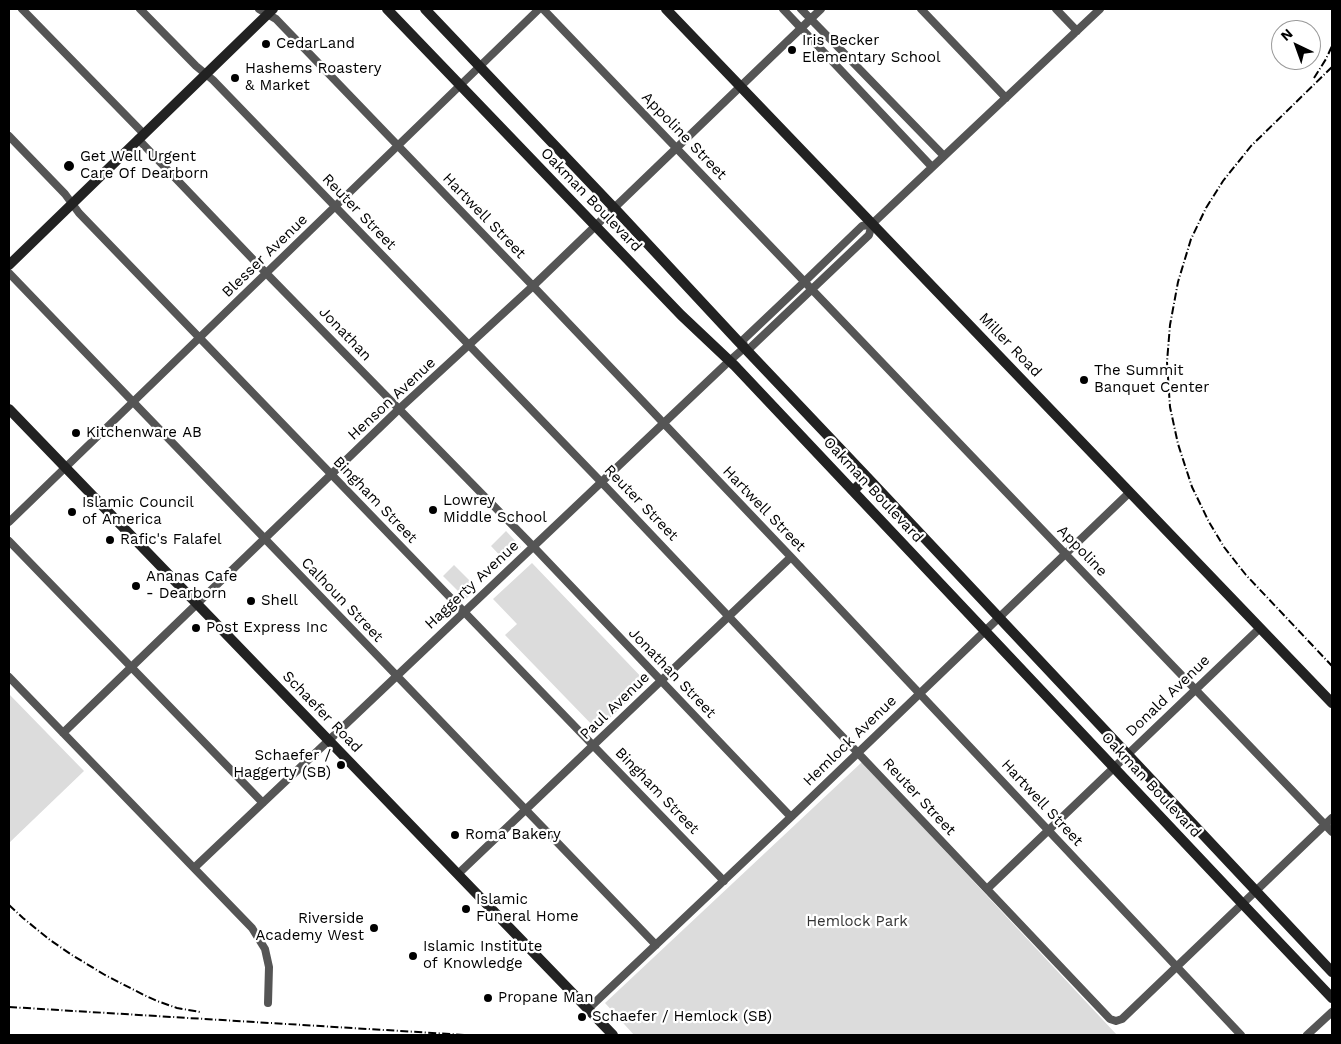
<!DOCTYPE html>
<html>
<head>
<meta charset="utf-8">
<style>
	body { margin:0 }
	#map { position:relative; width:1341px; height:1044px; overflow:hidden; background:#fff; font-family:"Work Sans",sans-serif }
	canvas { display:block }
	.frame { position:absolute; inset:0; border:10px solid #000; pointer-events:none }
	.north { position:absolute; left:1271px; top:20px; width:50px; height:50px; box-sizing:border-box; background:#fff; border:1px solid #999; border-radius:50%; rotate:318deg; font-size:14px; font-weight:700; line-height:20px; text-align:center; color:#000 }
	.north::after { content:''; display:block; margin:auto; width:18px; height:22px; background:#000; clip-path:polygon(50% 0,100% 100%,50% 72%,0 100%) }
</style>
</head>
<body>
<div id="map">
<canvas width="1341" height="1044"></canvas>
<div class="frame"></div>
<div class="north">N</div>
</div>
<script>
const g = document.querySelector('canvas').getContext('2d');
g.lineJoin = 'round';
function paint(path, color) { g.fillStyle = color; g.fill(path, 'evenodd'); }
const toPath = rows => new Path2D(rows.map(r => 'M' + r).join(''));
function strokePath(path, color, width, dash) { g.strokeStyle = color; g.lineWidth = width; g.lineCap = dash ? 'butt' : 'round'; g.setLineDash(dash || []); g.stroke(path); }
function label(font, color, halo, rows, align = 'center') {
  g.font = font + ' "Work Sans",sans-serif'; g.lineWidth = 4.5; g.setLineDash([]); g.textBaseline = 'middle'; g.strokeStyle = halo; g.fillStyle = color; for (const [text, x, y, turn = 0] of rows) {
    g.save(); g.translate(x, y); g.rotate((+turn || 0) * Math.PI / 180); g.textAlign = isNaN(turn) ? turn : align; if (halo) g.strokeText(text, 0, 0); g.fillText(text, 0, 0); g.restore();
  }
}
paint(toPath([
	[506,531,521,547,505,561,491,546],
	[532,563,647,683,597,730,505,635,517,624,493,599],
	[454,565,477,588,466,599,443,576],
	[9,694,84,771,9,843],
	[862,762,1117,1035,634,1035,605,1003]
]), '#dcdcdc');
strokePath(toPath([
	[22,9,143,133],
	[140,9,196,66,213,80,606,487,1110,1019,1116,1021,1122,1019,1332,818],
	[259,9,276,19,533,286,791,557,1241,1035],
	[543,9,1332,832],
	[783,9,932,167],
	[801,9,944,156],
	[921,9,1006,98],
	[1056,9,1077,31],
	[9,136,65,194,79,213,724,881],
	[138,139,266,273,528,541,791,817],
	[9,273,656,945],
	[744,348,743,340,800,286,862,226,872,224],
	[9,522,539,9],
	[9,541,263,803],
	[9,677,252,928,265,949,269,967,268,1003],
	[63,733,399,409,533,286,821,9],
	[194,868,725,365,744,348,750,348,869,235,872,224,1100,9],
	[458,874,791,557],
	[987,889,1260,628],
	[588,1009,791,817,1130,492],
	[1307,1035,1332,1012]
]), '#555', 8);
strokePath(toPath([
	[387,9,681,315,735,366,1237,898,1332,998],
	[425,9,618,212,737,340,867,477,1332,972],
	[666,9,1332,703],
	[9,265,273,9],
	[9,409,613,1035],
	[853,491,867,477]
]), '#222', 10);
strokePath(toPath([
	[1332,67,1251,146,1223,181,1206,208,1191,239,1178,282,1170,325,1167,362,1170,407,1178,444,1192,487,1209,522,1224,547,1246,575,1332,666],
	[1314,78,1326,59,1332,46],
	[9,905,23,918,50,940,72,955,105,975,144,995,157,1001,177,1008,200,1012],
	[9,1007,466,1035]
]), '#000', 2, [8, 2.5, 1, 2.5]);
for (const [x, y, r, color] of [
	[266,44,5,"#000"],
	[792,50,5,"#000"],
	[235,78,5,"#000"],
	[69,166,6,"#000"],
	[1084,380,5,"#000"],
	[76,433,5,"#000"],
	[433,510,5,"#000"],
	[72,512,5,"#000"],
	[110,540,5,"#000"],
	[136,586,5,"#000"],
	[251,601,5,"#000"],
	[196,628,5,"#000"],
	[341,765,5,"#000"],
	[455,835,5,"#000"],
	[466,909,5,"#000"],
	[374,928,5,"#000"],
	[413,956,5,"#000"],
	[488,998,5,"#000"],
	[582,1017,5,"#000"]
]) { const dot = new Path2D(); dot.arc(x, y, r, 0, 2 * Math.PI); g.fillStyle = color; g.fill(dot); strokePath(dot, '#fff', 2); }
label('15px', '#000', '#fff', [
	["Iris Becker",802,41],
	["Elementary School",802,58],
	["CedarLand",276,44],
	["Hashems Roastery",245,69],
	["& Market",245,86],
	["Get Well Urgent",80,157],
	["Care Of Dearborn",80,174],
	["The Summit",1094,371],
	["Banquet Center",1094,388],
	["Kitchenware AB",86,433],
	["Lowrey",443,501],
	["Middle School",443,518],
	["Islamic Council",82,503],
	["of America",82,520],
	["Rafic's Falafel",120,540],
	["Ananas Cafe",146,577],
	["- Dearborn",146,594],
	["Shell",261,601],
	["Post Express Inc",206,628],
	["Schaefer /",331,756,"right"],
	["Haggerty (SB)",331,773,"right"],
	["Roma Bakery",465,835],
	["Islamic",476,900],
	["Funeral Home",476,917],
	["Riverside",364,919,"right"],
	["Academy West",364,936,"right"],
	["Islamic Institute",423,947],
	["of Knowledge",423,964],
	["Propane Man",498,998],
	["Schaefer / Hemlock (SB)",592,1017]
], 'left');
label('15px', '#000', '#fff', [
	["Appoline Street",684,136,46],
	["Oakman Boulevard",591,200,46],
	["Reuter Street",359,212,46],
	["Hartwell Street",484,216,46],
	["Blesser Avenue",265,256,-44],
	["Jonathan",345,334,46],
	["Miller Road",1010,345,46],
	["Henson Avenue",392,399,-43],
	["Oakman Boulevard",873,490,47],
	["Bingham Street",375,500,46],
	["Reuter Street",641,503,46],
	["Hartwell Street",764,509,46],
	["Appoline",1082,551,46],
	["Haggerty Avenue",472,585,-43],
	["Calhoun Street",342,600,46],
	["Jonathan Street",672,673,46],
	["Donald Avenue",1168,696,-44],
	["Paul Avenue",615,706,-44],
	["Schaefer Road",322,712,46],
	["Hemlock Avenue",850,741,-44],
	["Oakman Boulevard",1151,785,47],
	["Bingham Street",657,791,46],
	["Reuter Street",919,797,47],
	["Hartwell Street",1042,803,47]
]);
label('15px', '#333', '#fff', [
	["Hemlock Park",857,922]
]);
</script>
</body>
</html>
